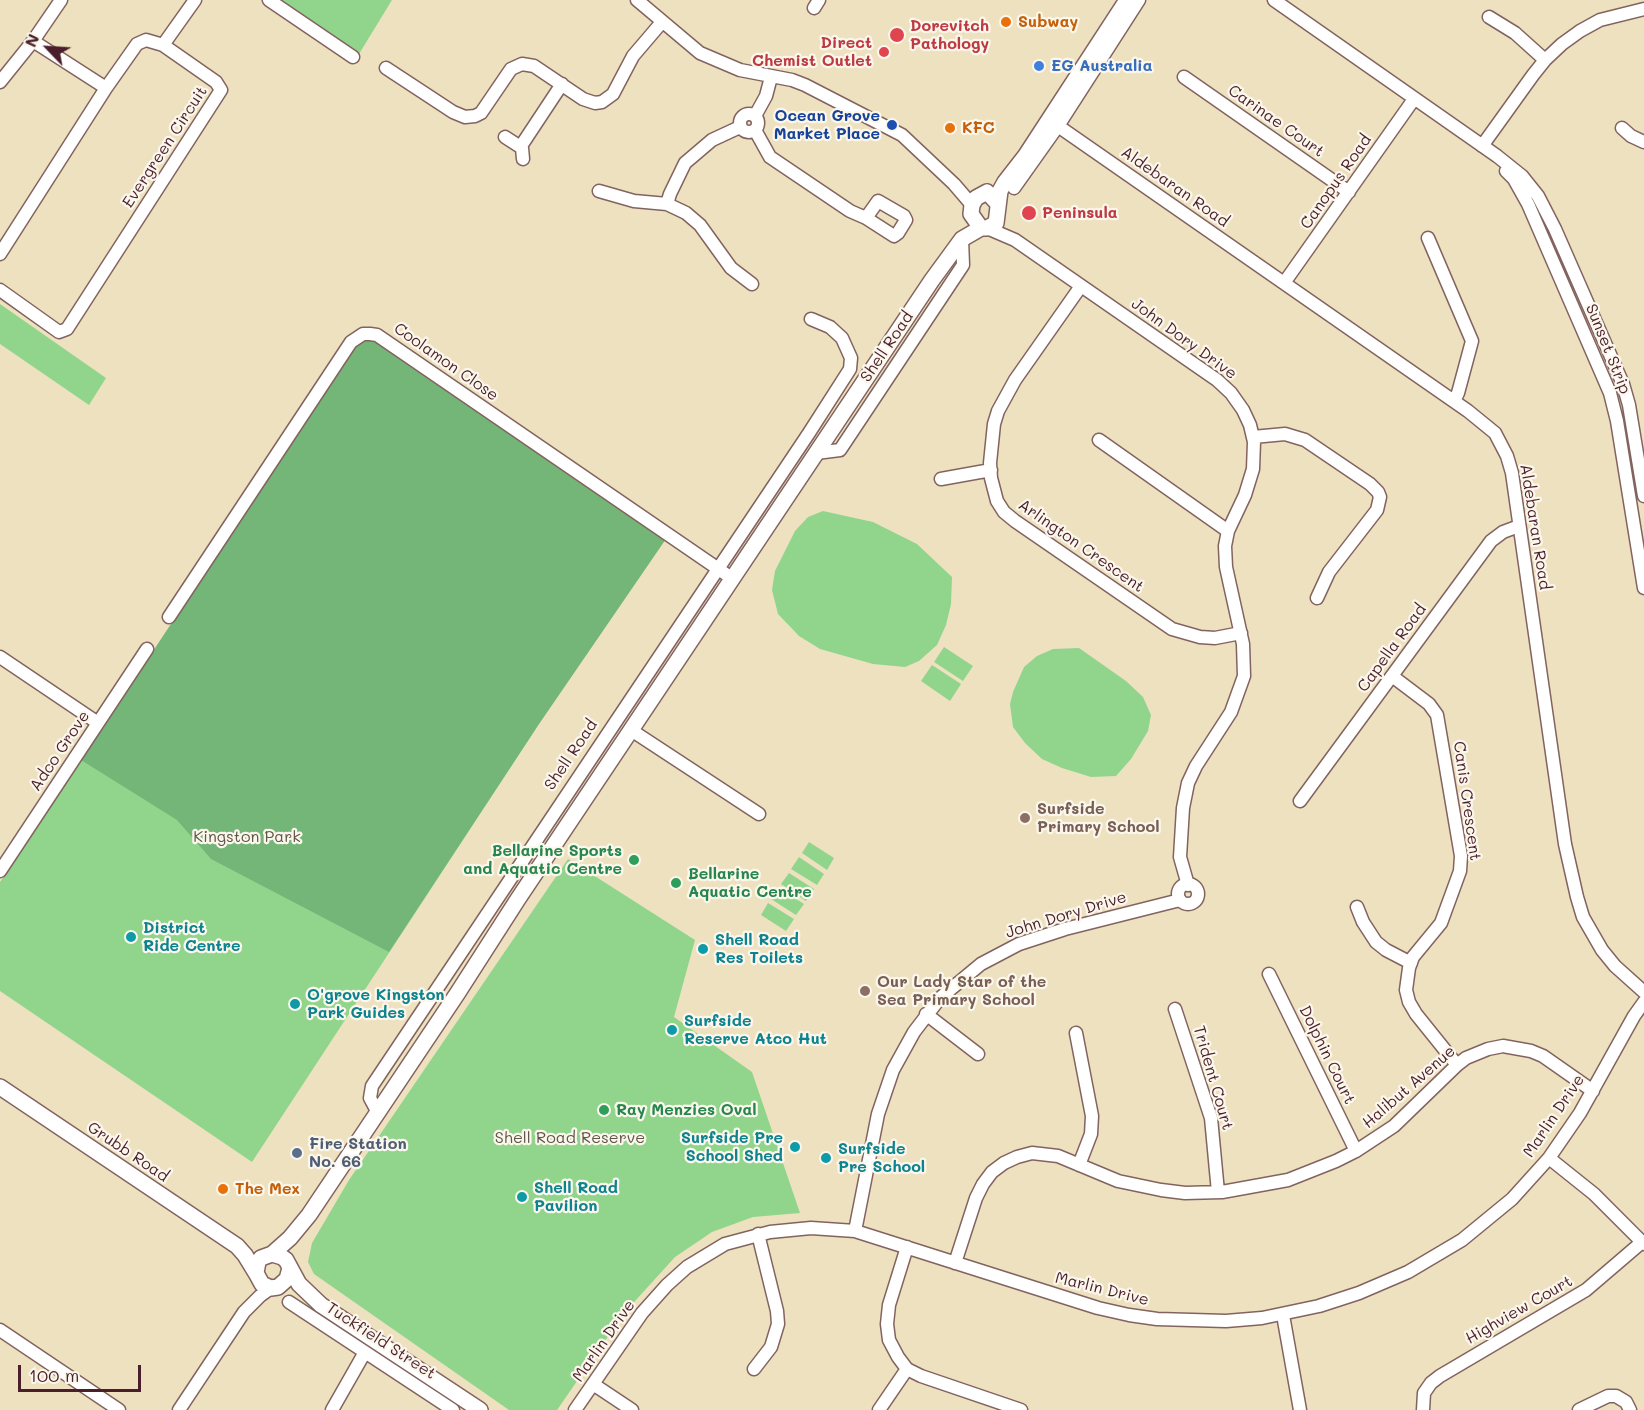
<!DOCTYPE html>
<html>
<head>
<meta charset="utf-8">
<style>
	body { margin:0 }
	#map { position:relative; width:1644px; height:1410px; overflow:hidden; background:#ede1c0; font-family:Mali,sans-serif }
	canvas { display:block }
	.north { position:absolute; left:18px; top:18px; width:60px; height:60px; -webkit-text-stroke:4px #fbf7ec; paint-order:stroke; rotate:295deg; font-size:16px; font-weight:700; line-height:24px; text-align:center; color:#4a1f2b }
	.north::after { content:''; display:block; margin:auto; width:21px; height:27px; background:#4a1f2b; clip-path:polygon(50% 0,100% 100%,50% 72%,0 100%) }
	.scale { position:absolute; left:18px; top:1365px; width:123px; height:27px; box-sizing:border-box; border:3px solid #4a1f2b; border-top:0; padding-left:8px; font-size:18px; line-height:21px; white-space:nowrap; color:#4a1f2b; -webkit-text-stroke:4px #fbf7ec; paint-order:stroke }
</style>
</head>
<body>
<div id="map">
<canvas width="1644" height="1410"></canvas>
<div class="north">N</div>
<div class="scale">100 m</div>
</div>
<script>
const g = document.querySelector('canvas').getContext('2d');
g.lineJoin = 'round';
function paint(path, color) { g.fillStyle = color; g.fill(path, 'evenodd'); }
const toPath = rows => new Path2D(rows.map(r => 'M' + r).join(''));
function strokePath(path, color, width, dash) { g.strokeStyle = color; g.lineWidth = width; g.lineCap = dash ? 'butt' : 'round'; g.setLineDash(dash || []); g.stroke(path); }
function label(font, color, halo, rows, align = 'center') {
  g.font = font + ' Mali,sans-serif'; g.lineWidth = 4.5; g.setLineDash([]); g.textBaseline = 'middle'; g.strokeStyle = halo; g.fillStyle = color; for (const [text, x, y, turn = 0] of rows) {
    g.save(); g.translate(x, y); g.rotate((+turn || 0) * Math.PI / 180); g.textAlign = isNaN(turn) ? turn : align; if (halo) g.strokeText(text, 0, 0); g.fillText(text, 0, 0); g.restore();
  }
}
paint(toPath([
	[281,0,392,0,359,54],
	[0,304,106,378,89,405,0,344],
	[823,511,873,522,917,544,952,577,951,604,946,625,937,645,919,661,905,667,873,664,820,649,799,636,778,614,772,590,775,571,795,531,808,517],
	[944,647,973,666,963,681,934,662],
	[1079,648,1126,681,1143,697,1151,715,1148,731,1131,759,1116,776,1091,777,1062,768,1042,759,1025,743,1013,727,1010,704,1013,692,1024,667,1037,656,1053,649],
	[932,665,961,684,950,701,921,681],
	[537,727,252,1162,0,991,0,882,94,739],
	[809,842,834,858,827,870,802,853],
	[799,857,824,874,817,885,791,869],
	[568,859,695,940,674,1017,752,1072,800,1213,753,1217,712,1232,675,1257,625,1312,557,1410,509,1410,314,1274,308,1262,312,1243,349,1180],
	[789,873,814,889,806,901,781,884],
	[779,888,804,904,796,915,771,899],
	[768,903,794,919,786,931,761,915]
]), '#91d58d');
paint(toPath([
	[377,335,668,536,537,727,389,952,211,859,177,820,81,760,237,524,351,342]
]), '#74b678');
const minor = toPath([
	[269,0,353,57],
	[637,0,700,53,740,70,792,80,805,85,902,135,954,184,972,205],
	[1274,0,1497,156,1522,176,1538,196,1555,229,1623,384,1629,405,1644,496],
	[814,8,819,0],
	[1489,17,1515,33,1545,60],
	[33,41,106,88],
	[163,45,195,0],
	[386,68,453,112,465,117,475,116,481,113,511,69,522,64,534,66,583,99,595,103,602,102,613,94,633,56,662,22],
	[1184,77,1349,192],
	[0,82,33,41,61,0],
	'740 123a9 9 0 1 1 18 0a9 9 0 1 1-18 0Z',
	[755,116,766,96,771,77],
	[1058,126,1468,411,1495,433,1507,456,1512,473,1565,844,1577,897,1583,917,1602,950,1615,966,1644,992],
	[1622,128,1631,136,1644,142],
	[755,130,770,157,850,211,866,218,894,236,898,233,906,220,904,216,878,201,866,218],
	[505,137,522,148,523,159],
	[521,146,562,84],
	[1482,146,1533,75,1545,60,1562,44,1580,31,1600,20,1644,9],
	[1506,171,1514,179,1528,204,1610,393,1617,421,1644,588],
	[1014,188,1058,126,1139,0],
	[599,191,634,201,667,204,686,213,700,225,731,268,752,284],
	[667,204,670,194,685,163,712,140,740,127],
	[987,228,1015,240,1217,380,1231,393,1243,410,1250,425,1254,442,1253,469,1245,495,1228,531,1225,546,1226,567,1243,644,1244,676,1231,712,1196,766,1188,783,1183,808,1180,857,1188,885],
	[1428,238,1472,341,1458,393,1454,401],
	[0,254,106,88,137,44,146,40,163,45,216,82,221,90,67,329,59,332,0,290],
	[1284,283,1414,99],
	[1081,286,1015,380,998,411,994,424,990,463,991,478,997,501,1004,512,1015,521,1172,629,1200,637,1215,638,1241,633],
	[1253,437,1285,434,1305,440,1370,484,1378,492,1380,497,1377,510,1329,572,1317,598],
	[1099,440,1228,531],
	[816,453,840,450,963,265,962,239],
	[941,479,991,470],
	[169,617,351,342,363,334,370,334,377,335,733,579],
	[0,657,98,723],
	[1392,676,1429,704,1437,715,1461,856,1460,871,1441,923,1413,957,1409,968,1406,990,1409,1002,1416,1014,1457,1065],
	[631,730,759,814],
	[1300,801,1491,541,1503,532,1519,526],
	[0,871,147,649],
	'1178 894a10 10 0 1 1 20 0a10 10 0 1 1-20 0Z',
	[1357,907,1363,922,1376,942,1386,950,1411,963],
	[1269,974,1356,1151],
	[1175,1009,1211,1118,1218,1192],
	[926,1014,978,1054],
	[1076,1033,1092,1116,1091,1134,1079,1165],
	[378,1113,370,1098,372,1086,809,433,850,369,851,358,842,338,830,327,811,319],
	[1549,1158,1594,1194,1644,1244],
	[855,1231,878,1114,893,1070,914,1032,940,998,981,964,1019,944,1065,929,1180,900],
	[907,1247,889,1305,887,1324,889,1340,898,1357,907,1369,921,1376,1021,1410],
	[955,1263,976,1198,983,1184,992,1172,1004,1163,1017,1157,1032,1153,1058,1156,1118,1181,1161,1190,1185,1193,1222,1192,1288,1180,1336,1161,1356,1151,1394,1126,1457,1065,1466,1058,1488,1049,1503,1046,1531,1051,1543,1056,1593,1091],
	[289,1302,453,1410],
	[1283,1315,1300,1410],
	[0,1330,119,1410],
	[754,1369,771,1347,778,1324,777,1311,758,1234],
	[593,1384,632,1410],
	[179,1410,244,1312,260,1296,271,1288],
	[332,1410,365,1352],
	[575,1410,642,1313,667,1285,687,1267,725,1244,770,1232,811,1228,855,1231,1098,1308,1129,1315,1157,1319,1226,1321,1262,1318,1319,1306,1359,1293,1408,1272,1462,1240,1512,1199,1549,1158,1580,1113,1634,1016,1644,1002],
	[879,1410,907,1369],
	[1423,1410,1424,1393,1431,1383,1440,1376,1586,1290,1642,1242],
	[1579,1410,1608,1396,1616,1396,1626,1402,1630,1410]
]);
const major = toPath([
	[998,204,987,192,976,198,972,205,971,214,981,228,987,228,996,223,1000,191,1005,182,1026,155,1127,0],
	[0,1087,237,1246,245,1255,256,1273],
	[272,1254,290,1238,309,1215,457,994,518,899,932,280,962,239,981,228],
	[290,1268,287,1279,278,1287,271,1288,262,1284,256,1273,258,1262,261,1258,272,1254,282,1257,286,1260,299,1284,321,1305,480,1410]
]);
strokePath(minor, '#83635f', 15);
strokePath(major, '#83635f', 18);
strokePath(minor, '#fff', 12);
strokePath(major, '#fff', 15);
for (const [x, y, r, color] of [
	[1006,22,6,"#e8710a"],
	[897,35,8,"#e0444e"],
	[884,52,6,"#e0444e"],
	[1039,66,6,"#3f7fe0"],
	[892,125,6,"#1a4fb4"],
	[950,128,6,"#e8710a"],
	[1029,213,8,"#e0444e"],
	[1025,818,6,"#8d6e63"],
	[634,860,6,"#2e9e5b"],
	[676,883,6,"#2e9e5b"],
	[131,937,6,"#0f9aa8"],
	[703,949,6,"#0f9aa8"],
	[865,991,6,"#8d6e63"],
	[295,1004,6,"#0f9aa8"],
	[672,1030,6,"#0f9aa8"],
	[604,1110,6,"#2e9e5b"],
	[795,1147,6,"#0f9aa8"],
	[297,1153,6,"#5c6f8a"],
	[826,1158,6,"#0f9aa8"],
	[223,1189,6,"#e8710a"],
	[522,1197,6,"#0f9aa8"]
]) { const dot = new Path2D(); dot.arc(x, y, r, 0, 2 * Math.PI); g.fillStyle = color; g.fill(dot); strokePath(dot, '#fbf7ec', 2); }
label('bold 16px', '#c56008', '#fbf7ec', [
	["Subway",1018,22],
	["KFC",962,128],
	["The Mex",235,1189]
], 'left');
label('bold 16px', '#be3a42', '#fbf7ec', [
	["Dorevitch",910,26],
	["Pathology",910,44],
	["Direct",872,43,"right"],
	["Chemist Outlet",872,61,"right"],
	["Peninsula",1042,213]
], 'left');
label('bold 16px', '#366cbe', '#fbf7ec', [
	["EG Australia",1051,66]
], 'left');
label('bold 16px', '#164399', '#fbf7ec', [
	["Ocean Grove",880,116],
	["Market Place",880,134]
], 'right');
label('16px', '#4a1f2b', '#fbf7ec', [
	["Carinae Court",1276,121,35],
	["Evergreen Circuit",165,147,-57],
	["Canopus Road",1336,182,-55],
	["Aldebaran Road",1175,187,35],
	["John Dory Drive",1184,339,36],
	["Shell Road",887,347,-56],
	["Sunset Strip",1608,349,68],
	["Coolamon Close",446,362,35],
	["Aldebaran Road",1535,527,81],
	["Arlington Crescent",1081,546,35],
	["Capella Road",1392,648,-54],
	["Adco Grove",60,751,-56],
	["Shell Road",571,755,-56],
	["Canis Crescent",1467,801,82],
	["John Dory Drive",1066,915,-17],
	["Dolphin Court",1327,1055,64],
	["Trident Court",1213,1078,74],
	["Halibut Avenue",1409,1087,-41],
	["Marlin Drive",1554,1116,-56],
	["Grubb Road",128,1152,34],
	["Marlin Drive",1102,1289,14],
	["Highview Court",1519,1310,-30],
	["Tuckfield Street",381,1341,33],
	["Marlin Drive",604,1341,-55]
]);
label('bold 16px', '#785e54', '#fbf7ec', [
	["Surfside",1037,809],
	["Primary School",1037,827],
	["Our Lady Star of the",877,982],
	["Sea Primary School",877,1000]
], 'left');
label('16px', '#5f5648', '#fbf7ec', [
	["Kingston Park",247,837],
	["Shell Road Reserve",570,1138]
]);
label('bold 16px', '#27864d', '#fbf7ec', [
	["Bellarine Sports",622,851,"right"],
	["and Aquatic Centre",622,869,"right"],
	["Bellarine",688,874],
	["Aquatic Centre",688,892],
	["Ray Menzies Oval",616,1110]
], 'left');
label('bold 16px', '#0d838f', '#fbf7ec', [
	["District",143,928],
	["Ride Centre",143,946],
	["Shell Road",715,940],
	["Res Toilets",715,958],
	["O'grove Kingston",307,995],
	["Park Guides",307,1013],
	["Surfside",684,1021],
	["Reserve Atco Hut",684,1039],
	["Surfside Pre",783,1138,"right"],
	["School Shed",783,1156,"right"],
	["Surfside",838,1149],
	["Pre School",838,1167],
	["Shell Road",534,1188],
	["Pavilion",534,1206]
], 'left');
label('bold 16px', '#4e5e75', '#fbf7ec', [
	["Fire Station",309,1144],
	["No. 66",309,1162]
], 'left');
</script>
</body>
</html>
